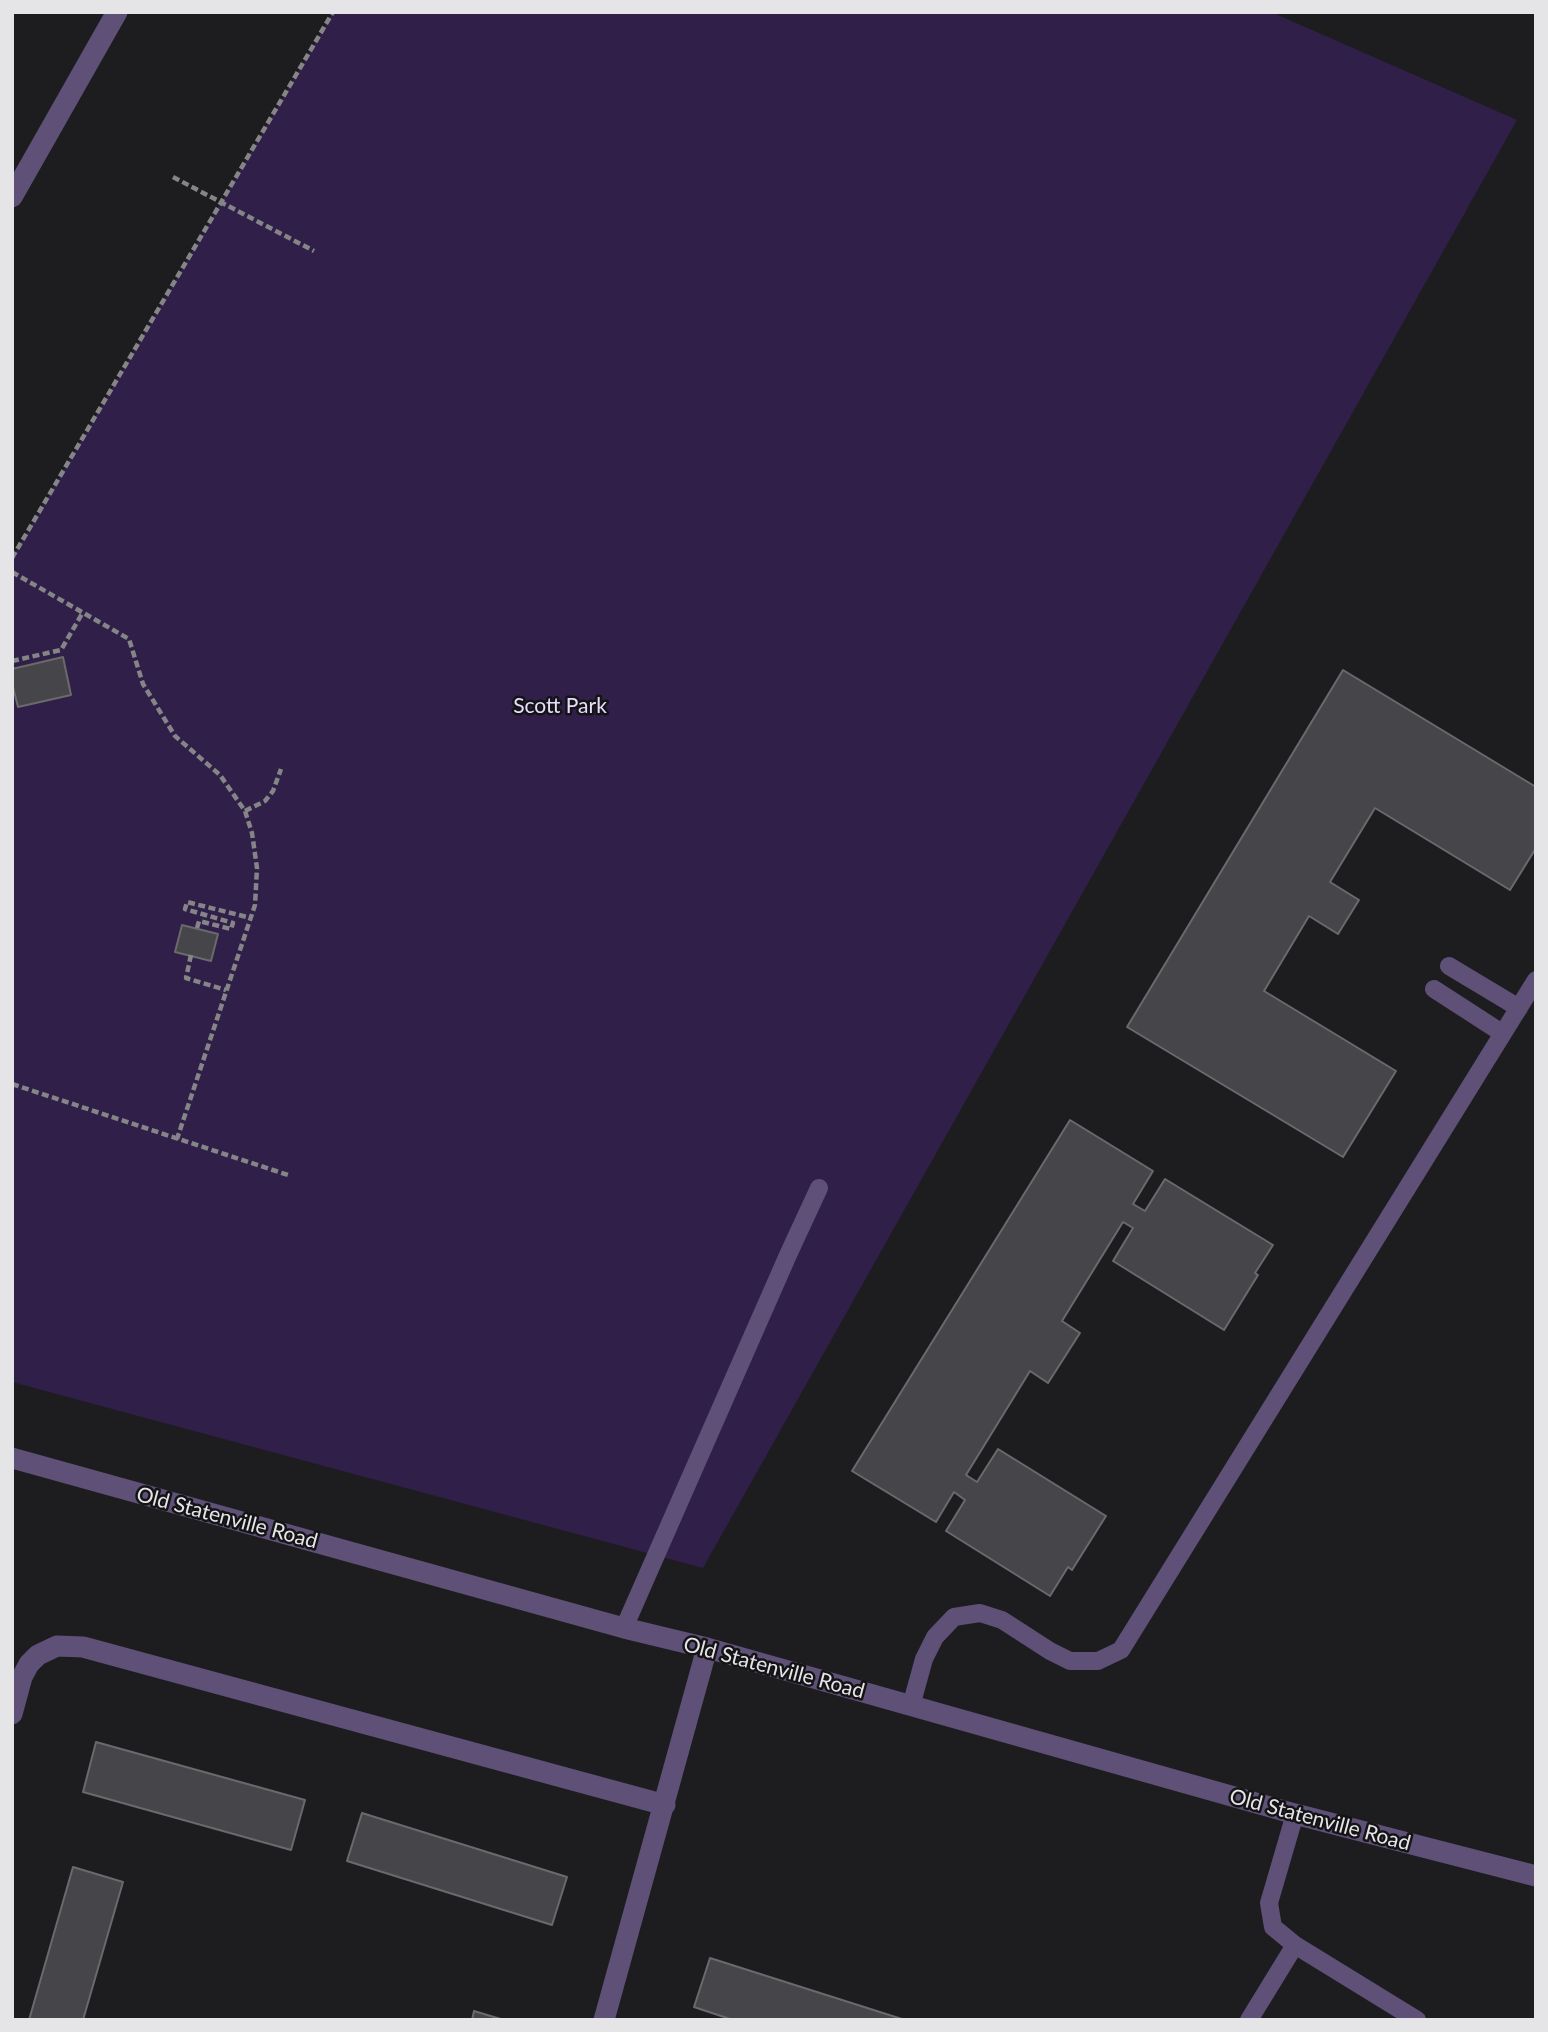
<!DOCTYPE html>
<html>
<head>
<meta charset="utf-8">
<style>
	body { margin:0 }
	#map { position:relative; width:1548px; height:2032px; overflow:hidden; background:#1d1c1f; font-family:Lato,sans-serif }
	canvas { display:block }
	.frame { position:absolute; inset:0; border:14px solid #e5e5e7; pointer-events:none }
</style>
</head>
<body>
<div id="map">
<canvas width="1548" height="2032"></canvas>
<div class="frame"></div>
</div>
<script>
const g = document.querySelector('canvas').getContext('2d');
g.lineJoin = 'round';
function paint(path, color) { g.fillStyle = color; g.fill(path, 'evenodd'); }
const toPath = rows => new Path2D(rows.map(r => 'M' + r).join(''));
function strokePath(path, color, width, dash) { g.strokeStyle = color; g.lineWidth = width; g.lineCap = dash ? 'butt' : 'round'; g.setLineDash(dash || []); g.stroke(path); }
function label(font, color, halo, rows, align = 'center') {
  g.font = font + ' Lato,sans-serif'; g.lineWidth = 5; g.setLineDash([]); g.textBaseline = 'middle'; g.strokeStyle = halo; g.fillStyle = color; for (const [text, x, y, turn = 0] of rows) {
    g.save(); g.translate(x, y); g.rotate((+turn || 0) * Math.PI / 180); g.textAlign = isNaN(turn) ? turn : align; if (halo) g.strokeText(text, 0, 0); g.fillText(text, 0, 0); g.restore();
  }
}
paint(toPath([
	[333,12,1271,12,1517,120,703,1568,12,1382,12,558]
]), '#302049');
const building = toPath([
	[63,657,71,695,18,707,12,683,12,669,63,657],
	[1343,670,1536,787,1536,848,1510,890,1375,808,1330,882,1359,900,1338,934,1309,916,1264,991,1396,1071,1343,1157,1127,1027,1343,670],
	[182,925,218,934,211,961,175,952,182,925],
	[1070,1120,1153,1171,1133,1204,1145,1211,1165,1179,1273,1245,1255,1273,1258,1275,1224,1330,1113,1261,1133,1228,1123,1222,1062,1321,1080,1333,1048,1383,1030,1371,966,1475,977,1482,998,1449,1106,1516,1072,1570,1068,1567,1050,1596,946,1531,965,1500,954,1492,936,1522,852,1471,1070,1120],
	[96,1742,305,1800,291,1850,83,1792,96,1742],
	[362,1813,567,1877,552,1925,347,1861,362,1813],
	[73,1867,123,1882,83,2020,29,2020,73,1867],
	[710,1958,905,2020,733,2020,694,2007,710,1958],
	[474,2011,504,2020,472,2020,474,2011]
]);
paint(building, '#464549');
strokePath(building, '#6a696c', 2);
strokePath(toPath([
	[173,177,314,251],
	[12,558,333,12],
	[12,572,129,639,143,684,175,736,220,775,245,811,252,833,257,868,255,905,177,1139],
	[12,661,61,650,83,612],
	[245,811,265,801,273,791,281,769],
	[197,928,199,921,231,929,233,923,185,909,187,902,251,918],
	[191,955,186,978,226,990],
	[12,1084,291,1176]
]), '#858587', 4.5, [7, 3.5]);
strokePath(toPath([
	[1449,966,1519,1008],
	[1434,989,1502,1033],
	[624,1628,788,1255,819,1188],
	[911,1706,924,1659,935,1637,954,1617,980,1613,1002,1620,1050,1651,1070,1661,1098,1661,1121,1650,1536,980],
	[1295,1814,1269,1903,1273,1927,1295,1945,1417,2020],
	[1249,2020,1295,1945]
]), '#5e5077', 18);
strokePath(toPath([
	[12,197,117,12],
	[12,1458,624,1628,707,1648,1295,1814,1536,1876],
	[12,1714,22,1677,29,1664,38,1655,57,1646,83,1647,665,1805],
	[604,2020,707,1648]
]), '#5e5077', 21);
label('21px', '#e7dcfd', '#141316', [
	["Scott Park",560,706]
]);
label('21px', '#e5e5e7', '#141316', [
	["Old Statenville Road",227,1518,15],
	["Old Statenville Road",774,1668,15],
	["Old Statenville Road",1320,1820,15]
]);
</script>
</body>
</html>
